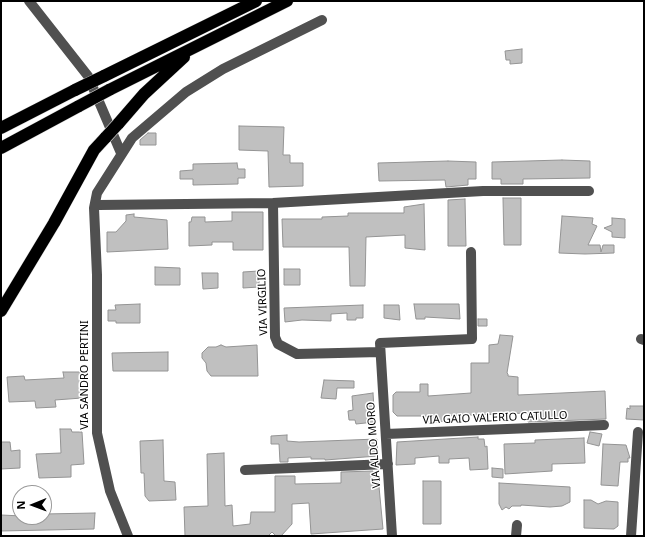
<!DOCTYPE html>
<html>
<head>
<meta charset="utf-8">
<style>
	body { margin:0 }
	#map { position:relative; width:645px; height:537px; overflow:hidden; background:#fff; font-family:"Noto Sans",sans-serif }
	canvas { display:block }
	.frame { position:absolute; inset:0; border:2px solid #000; pointer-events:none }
	.north { position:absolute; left:12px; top:485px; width:40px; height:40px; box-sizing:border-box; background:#fff; border:1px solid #999; border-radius:50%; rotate:269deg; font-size:11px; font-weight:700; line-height:16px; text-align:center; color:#000 }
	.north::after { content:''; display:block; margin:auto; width:14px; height:18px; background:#000; clip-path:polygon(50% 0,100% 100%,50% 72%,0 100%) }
</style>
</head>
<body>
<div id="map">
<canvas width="645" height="537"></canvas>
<div class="frame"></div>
<div class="north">N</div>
</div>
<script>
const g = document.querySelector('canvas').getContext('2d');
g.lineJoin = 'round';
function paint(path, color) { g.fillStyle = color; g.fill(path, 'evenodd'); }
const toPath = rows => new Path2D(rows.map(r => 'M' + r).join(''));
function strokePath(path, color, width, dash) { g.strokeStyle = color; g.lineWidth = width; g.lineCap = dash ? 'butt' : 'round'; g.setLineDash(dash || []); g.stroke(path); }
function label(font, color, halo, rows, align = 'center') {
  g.font = font + ' "Noto Sans",sans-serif'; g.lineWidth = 3; g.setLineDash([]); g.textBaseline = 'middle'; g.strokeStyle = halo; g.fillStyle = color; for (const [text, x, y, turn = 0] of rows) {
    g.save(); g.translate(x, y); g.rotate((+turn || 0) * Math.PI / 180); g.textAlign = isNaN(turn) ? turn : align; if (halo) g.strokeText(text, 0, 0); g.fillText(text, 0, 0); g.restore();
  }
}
const building = toPath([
	[522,49,522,63,510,64,510,60,506,60,505,51,522,49],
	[239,126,284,127,283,155,290,155,290,163,303,163,303,186,269,187,268,151,239,150,239,126],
	[148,133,156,133,156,145,140,145,140,140,148,133],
	[562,160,590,161,590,178,523,179,523,184,501,184,501,179,492,179,492,162,562,160],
	[448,161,476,162,476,179,468,179,468,185,446,187,445,180,379,181,378,163,448,161],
	[237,163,238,169,245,169,245,178,238,178,238,184,193,185,193,179,180,179,180,171,193,170,193,164,237,163],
	[503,198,521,198,521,245,504,245,503,198],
	[465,199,466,246,448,246,448,200,465,199],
	[424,204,425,250,405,248,405,235,366,237,365,286,350,286,349,247,283,247,282,219,322,219,322,217,348,216,348,213,404,213,404,207,424,204],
	[232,212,263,212,263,250,233,250,233,242,212,242,212,245,189,246,189,222,191,222,192,217,205,217,205,222,232,221,232,212],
	[134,214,134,217,167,220,168,249,107,252,107,232,116,232,126,221,126,215,134,214],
	[562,216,593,218,592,224,597,226,588,245,600,245,601,252,603,245,614,245,614,253,585,254,559,253,562,216],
	[612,218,625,219,625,238,612,237,612,232,604,228,612,225,612,218],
	[155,267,180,268,180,285,155,285,155,267],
	[284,269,300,269,300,285,284,285,284,269],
	[259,271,259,287,243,288,243,272,259,271],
	[202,273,218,273,218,288,203,289,202,273],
	[140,304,140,323,116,323,116,321,108,321,108,310,116,310,115,305,140,304],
	[414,304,459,304,460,319,425,317,425,319,416,319,414,304],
	[363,305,363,318,356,318,356,320,347,320,347,313,331,314,331,321,302,320,285,322,284,308,363,305],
	[384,305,399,305,400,320,384,318,384,305],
	[478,319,487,319,487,326,478,326,478,319],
	[500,335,513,336,507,373,508,374,508,376,518,377,518,395,605,391,606,419,528,422,528,413,444,416,444,421,426,423,426,416,397,416,393,412,393,395,396,392,420,392,420,384,428,384,428,396,471,393,471,363,489,363,489,345,498,344,500,335],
	[221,345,226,347,257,345,258,376,211,376,207,371,206,363,202,358,202,353,208,347,216,347,221,345],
	[168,352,168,371,113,371,112,353,168,352],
	[63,372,81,372,82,398,55,400,56,407,36,408,35,401,9,402,7,377,24,376,25,380,64,378,63,372],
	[324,380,354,381,354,388,337,388,336,399,321,398,324,380],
	[373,393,375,422,356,424,355,420,349,420,348,411,353,410,352,396,373,393],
	[630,406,644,406,644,420,626,419,627,408,630,409,630,406],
	[60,429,71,429,72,432,82,432,84,464,71,465,71,477,39,478,36,454,61,453,60,429],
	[590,432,602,434,599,446,587,443,590,432],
	[287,435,287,441,299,442,377,439,378,456,325,460,325,459,311,459,311,457,288,458,288,462,280,462,279,444,271,444,271,436,287,435],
	[478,437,478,439,484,439,485,447,487,446,488,469,470,470,469,458,449,459,449,463,439,463,439,456,415,458,415,464,396,465,397,442,478,437],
	[584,438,585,463,552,464,552,471,505,474,504,444,535,443,535,440,584,438],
	[163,440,164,481,175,482,176,500,149,501,145,496,144,473,141,473,140,441,163,440],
	[1,442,10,442,11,451,20,450,20,468,1,469,1,442],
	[603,444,626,445,630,458,628,458,628,462,620,462,618,486,601,485,603,444],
	[224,453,225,506,232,505,233,526,250,524,251,512,275,512,275,476,295,476,295,484,341,483,341,472,373,471,373,475,378,476,383,529,311,534,309,503,292,504,292,524,281,536,276,536,272,532,268,536,185,536,184,507,208,506,207,454,224,453],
	[492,468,503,469,503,478,492,477,492,468],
	[423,481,441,481,441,524,423,524,423,481],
	[499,483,570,487,570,502,562,506,550,507,521,505,521,506,512,506,509,509,506,507,502,510,499,504,499,483],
	[584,500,591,500,598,504,606,501,618,502,618,526,614,529,584,528,584,500],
	[95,513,94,529,1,531,1,515,44,517,44,514,95,513]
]);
paint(building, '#c0c0c0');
strokePath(building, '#949494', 1);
const highway = toPath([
	[104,76,256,1],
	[109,90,287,1],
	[118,124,144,94,184,57],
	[1,128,75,90],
	[1,148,79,106],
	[1,311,54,223,94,150,106,137]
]);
strokePath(highway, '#dbdbdb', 13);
strokePath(toPath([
	[29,1,88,76,121,153],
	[273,203,275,337,278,344,297,354,380,352],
	[94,208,96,205,99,205,273,203,483,191,589,191],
	[641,339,644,340],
	[386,434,604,425],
	[245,470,388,464],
	[128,536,110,491,97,433,97,275,94,208,97,193,132,138,186,92,223,69,322,20],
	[392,536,380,343,472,339,471,252],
	[516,536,517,525],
	[631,536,638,432]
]), '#505050', 10);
strokePath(highway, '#000', 12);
const highwayBridge = toPath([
	[75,90,104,76],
	[79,106,109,90],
	[106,137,118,124]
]);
strokePath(highwayBridge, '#dbdbdb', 13, []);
strokePath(highwayBridge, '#000', 12);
label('11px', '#000', '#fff', [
	["VIA VIRGILIO",263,302,-92],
	["VIA SANDRO PERTINI",85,375,-90],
	["VIA GAIO VALERIO CATULLO",495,418,-2],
	["VIA ALDO MORO",374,445,-94]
]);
</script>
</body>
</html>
